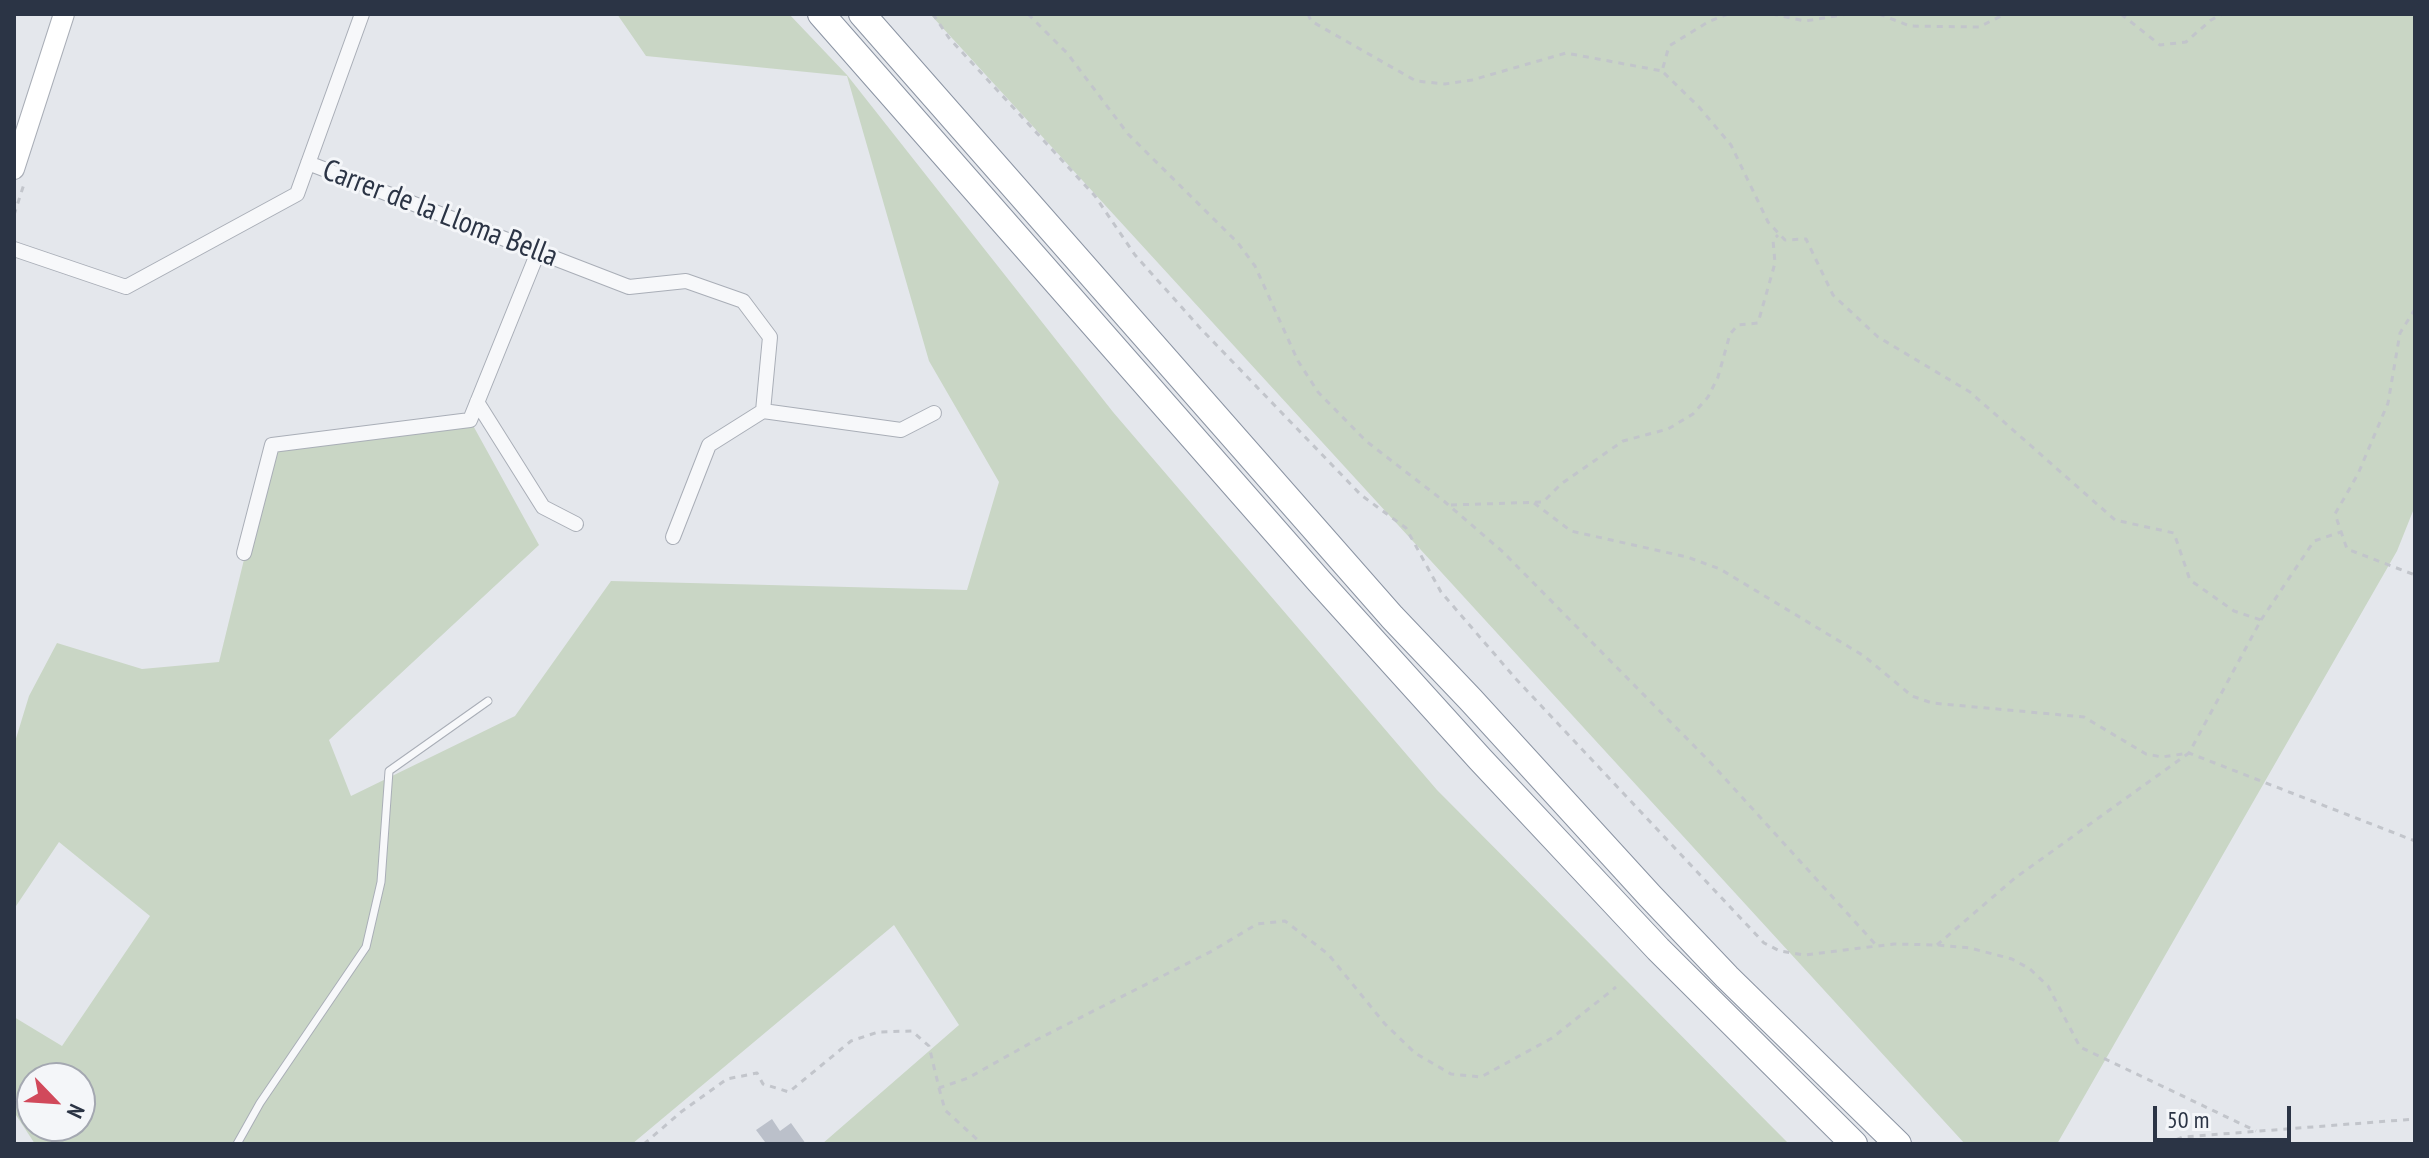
<!DOCTYPE html>
<html>
<head>
<meta charset="utf-8">
<style>
	body { margin:0 }
	#map { position:relative; width:2429px; height:1158px; overflow:hidden; background:#e4e7ec; font-family:"PT Sans Narrow",sans-serif }
	canvas { display:block }
	.frame { position:absolute; inset:0; border:16px solid #2b3445; pointer-events:none }
	.north { position:absolute; left:16px; top:1062px; width:80px; height:80px; box-sizing:border-box; background:#f4f6f9; border:2px solid #a4a8b1; border-radius:50%; rotate:115deg; font-size:22px; font-weight:700; line-height:32px; text-align:center; color:#2b3445 }
	.north::after { content:''; display:block; margin:auto; width:28px; height:36px; background:#d1495b; clip-path:polygon(50% 0,100% 100%,50% 72%,0 100%) }
	.scale { position:absolute; left:2153px; top:1106px; width:138px; height:36px; box-sizing:border-box; border:4px solid #2b3445; border-top:0; padding-left:10px; font-size:24px; line-height:28px; white-space:nowrap; color:#2b3445; -webkit-text-stroke:6px #f4f6f9; paint-order:stroke }
</style>
</head>
<body>
<div id="map">
<canvas width="2429" height="1158"></canvas>
<div class="frame"></div>
<div class="north">N</div>
<div class="scale">50 m</div>
</div>
<script>
const g = document.querySelector('canvas').getContext('2d');
g.lineJoin = 'round';
function paint(path, color) { g.fillStyle = color; g.fill(path, 'evenodd'); }
const toPath = rows => new Path2D(rows.map(r => 'M' + r).join(''));
function strokePath(path, color, width, dash) { g.strokeStyle = color; g.lineWidth = width; g.lineCap = dash ? 'butt' : 'round'; g.setLineDash(dash || []); g.stroke(path); }
function label(font, color, halo, rows, align = 'center') {
  g.font = font + ' "PT Sans Narrow",sans-serif'; g.lineWidth = 6; g.setLineDash([]); g.textBaseline = 'middle'; g.strokeStyle = halo; g.fillStyle = color; for (const [text, x, y, turn = 0] of rows) {
    g.save(); g.translate(x, y); g.rotate((+turn || 0) * Math.PI / 180); g.textAlign = isNaN(turn) ? turn : align; if (halo) g.strokeText(text, 0, 0); g.fillText(text, 0, 0); g.restore();
  }
}
paint(toPath([
	[617,14,789,14,847,75,1113,412,1437,790,1789,1144,822,1144,959,1025,894,925,632,1144,35,1144,14,1112,14,1017,62,1046,150,916,59,842,14,909,14,745,29,696,57,643,142,669,219,662,272,445,470,420,539,545,329,740,351,796,515,716,611,581,967,590,999,482,929,361,847,76,646,56],
	[32,1078,80,1078,80,1126,32,1126],
	[930,14,2415,14,2415,506,2397,551,2057,1144,1965,1144]
]), '#c9d6c5');
paint(toPath([
	[772,1119,780,1131,791,1123,806,1144,762,1144,765,1142,756,1130]
]), '#bbc0ca');
const service = toPath([
	[237,1144,260,1103,366,947,381,882,389,771,488,701]
]);
const minor = toPath([
	[308,163,629,287,686,281,743,301,770,337,763,411],
	[14,249,126,287,297,194,362,14],
	[477,402,543,507,576,524],
	[673,537,709,445,763,411,901,430,934,413],
	[244,553,272,445,470,420,538,252]
]);
const secondary = toPath([
	[14,169,64,14]
]);
const motorway = toPath([
	[821,14,1319,581,1480,759,1658,949,1854,1144],
	[862,14,1392,617,1471,700,1650,896,1727,977,1898,1144]
]);
strokePath(service, '#a9aeb7', 9);
strokePath(minor, '#a9aeb7', 16);
strokePath(secondary, '#a9aeb7', 22);
strokePath(motorway, '#8b94a3', 28);
strokePath(toPath([
	[933,14,949,38,1095,196,1135,255,1202,330,1361,495,1406,528,1441,592,1516,679,1764,943,1780,951,1804,955,1894,944,1937,945,1970,948,2012,959,2030,969,2048,986,2080,1047,2256,1131],
	[1028,14,1067,53,1128,134,1238,243,1255,266,1298,361,1318,392,1366,441,1445,502,1503,552,1710,762,1877,946],
	[1308,14,1311,21,1416,81,1445,84,1472,80,1566,53,1662,71],
	[1728,14,1708,22,1669,46,1662,71,1699,107,1731,145,1768,222,1785,240,1806,239,1833,295,1878,337,1970,392,2115,520,2174,533,2190,580,2234,611,2261,620,2189,753,2415,841],
	[1772,14,1805,21,1848,14],
	[1879,14,1910,26,1979,27,2005,14],
	[2121,14,2160,45,2186,42,2211,20,2223,14],
	[14,215,24,184],
	[2415,309,2400,333,2388,403,2358,474,2335,514,2347,549,2415,575],
	[1534,503,1571,531,1687,557,1720,569,1864,656,1912,696,1932,703,2084,717,2146,754,2162,757,2189,753,2015,878,1937,945],
	[1451,505,1543,502,1561,484,1623,441,1668,429,1693,414,1708,397,1718,377,1730,334,1738,325,1758,323,1775,263,1773,240,1778,235],
	[2261,620,2314,541,2341,532],
	[939,1088,945,1110,982,1144],
	[644,1144,681,1112,727,1079,757,1073,763,1084,789,1092,851,1041,878,1032,912,1031,929,1046,939,1088,968,1078,1036,1040,1212,951,1257,924,1285,921,1328,954,1385,1024,1415,1053,1451,1074,1481,1077,1552,1038,1616,987],
	[2165,1144,2183,1137,2415,1119]
]), '#c2c5cb', 3, [6, 6]);
strokePath(service, '#f7f8fa', 7);
strokePath(minor, '#f7f8fa', 14);
strokePath(secondary, '#fff', 20);
strokePath(motorway, '#fff', 26);
label('30px', '#2b3445', '#f4f6f9', [
	["Carrer de la Lloma Bella",440,214,21]
]);
</script>
</body>
</html>
